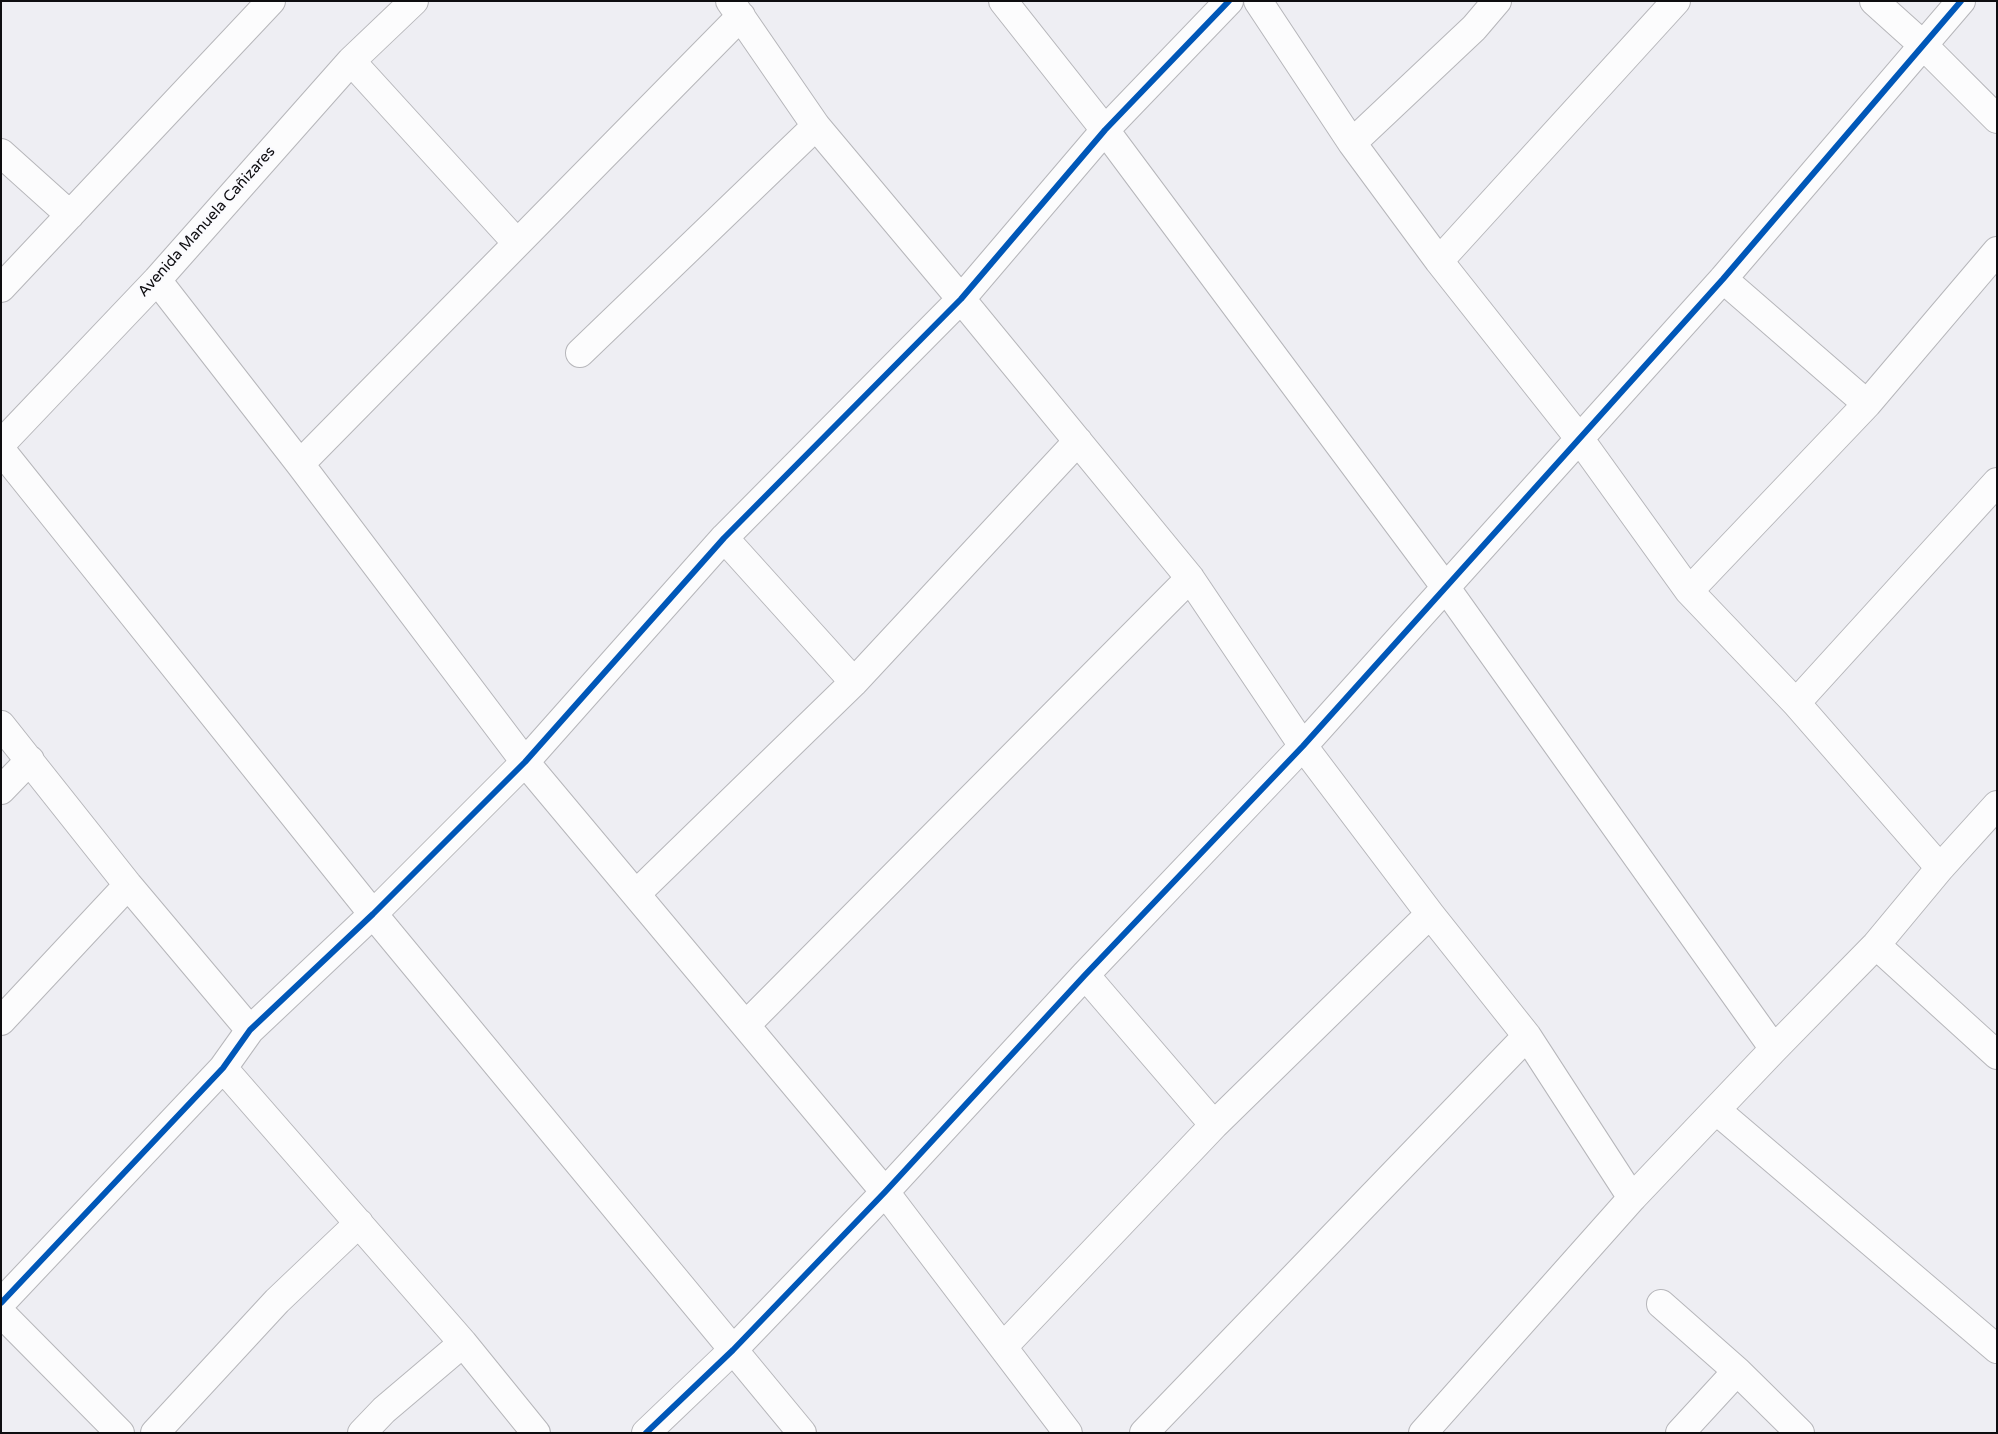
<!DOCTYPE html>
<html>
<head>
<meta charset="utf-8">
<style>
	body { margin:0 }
	#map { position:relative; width:1998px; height:1434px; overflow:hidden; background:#eeeef3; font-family:"Varela Round",sans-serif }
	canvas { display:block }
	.frame { position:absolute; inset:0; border:2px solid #0e0d10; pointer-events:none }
</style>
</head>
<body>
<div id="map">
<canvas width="1998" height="1434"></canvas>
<div class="frame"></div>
</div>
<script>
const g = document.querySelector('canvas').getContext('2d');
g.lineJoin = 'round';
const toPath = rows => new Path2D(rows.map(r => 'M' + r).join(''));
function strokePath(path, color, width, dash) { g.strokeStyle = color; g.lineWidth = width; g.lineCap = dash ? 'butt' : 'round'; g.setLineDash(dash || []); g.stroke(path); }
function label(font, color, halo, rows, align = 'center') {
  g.font = font + ' "Varela Round",sans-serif'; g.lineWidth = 4; g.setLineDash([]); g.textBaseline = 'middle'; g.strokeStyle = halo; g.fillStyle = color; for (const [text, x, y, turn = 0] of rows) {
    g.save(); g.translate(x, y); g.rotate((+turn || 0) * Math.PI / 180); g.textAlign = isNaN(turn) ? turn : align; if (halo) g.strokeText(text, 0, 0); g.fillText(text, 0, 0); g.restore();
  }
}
const street = toPath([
	[730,1,816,126,961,299,1190,578,1303,746,1430,914,1527,1036,1632,1198],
	[1003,1,1105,130,1446,588,1774,1049],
	[1258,1,1352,143,1439,261,1579,438,1689,591,1796,703,1940,868],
	[1874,1,1924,46,1997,119],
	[351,61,517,243],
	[1352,143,1474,28,1497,1],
	[1,153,70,215],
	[1439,261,1676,1],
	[1723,279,1867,404],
	[157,280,300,464,525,762,885,1192,1068,1433],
	[1,288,271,1],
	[580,353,816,126],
	[1,444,157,280,351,61,414,1],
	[1,450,373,914,802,1433],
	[300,464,741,16],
	[724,538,854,682],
	[1689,591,1867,404,1997,251],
	[1796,703,1997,482],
	[1,725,128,885,250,1030],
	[1,790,30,760],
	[636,894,854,682,1078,441],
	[1876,945,1997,1055],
	[1085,975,1214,1125],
	[1,1021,128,885],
	[747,1024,1190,578],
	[223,1068,463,1343,536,1433],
	[1716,1110,1997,1349],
	[1,1303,223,1068,250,1030,373,914,525,762,724,538,961,299,1105,130,1229,1],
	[1661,1304,1737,1371,1800,1433],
	[1,1313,120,1433],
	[1003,1347,1214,1125,1430,914],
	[155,1433,277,1301,359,1223],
	[362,1433,384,1410,463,1343],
	[646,1433,733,1350,885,1192,1085,975,1303,746,1723,279,1961,1],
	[1144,1433,1527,1036],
	[1423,1433,1632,1198,1774,1049,1876,945,1940,868,1997,805],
	[1680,1433,1737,1371]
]);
strokePath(street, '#b6b6ba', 30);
strokePath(street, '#fcfcfd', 28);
strokePath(toPath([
	[1,1303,223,1068,250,1030,373,914,525,762,724,538,961,299,1105,130,1229,1],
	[646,1433,733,1350,885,1192,1085,975,1303,746,1723,279,1961,1]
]), '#0057b8', 6);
label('15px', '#0e0d10', '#fafafe', [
	["Avenida Manuela Cañizares",207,222,-48]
]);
</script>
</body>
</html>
